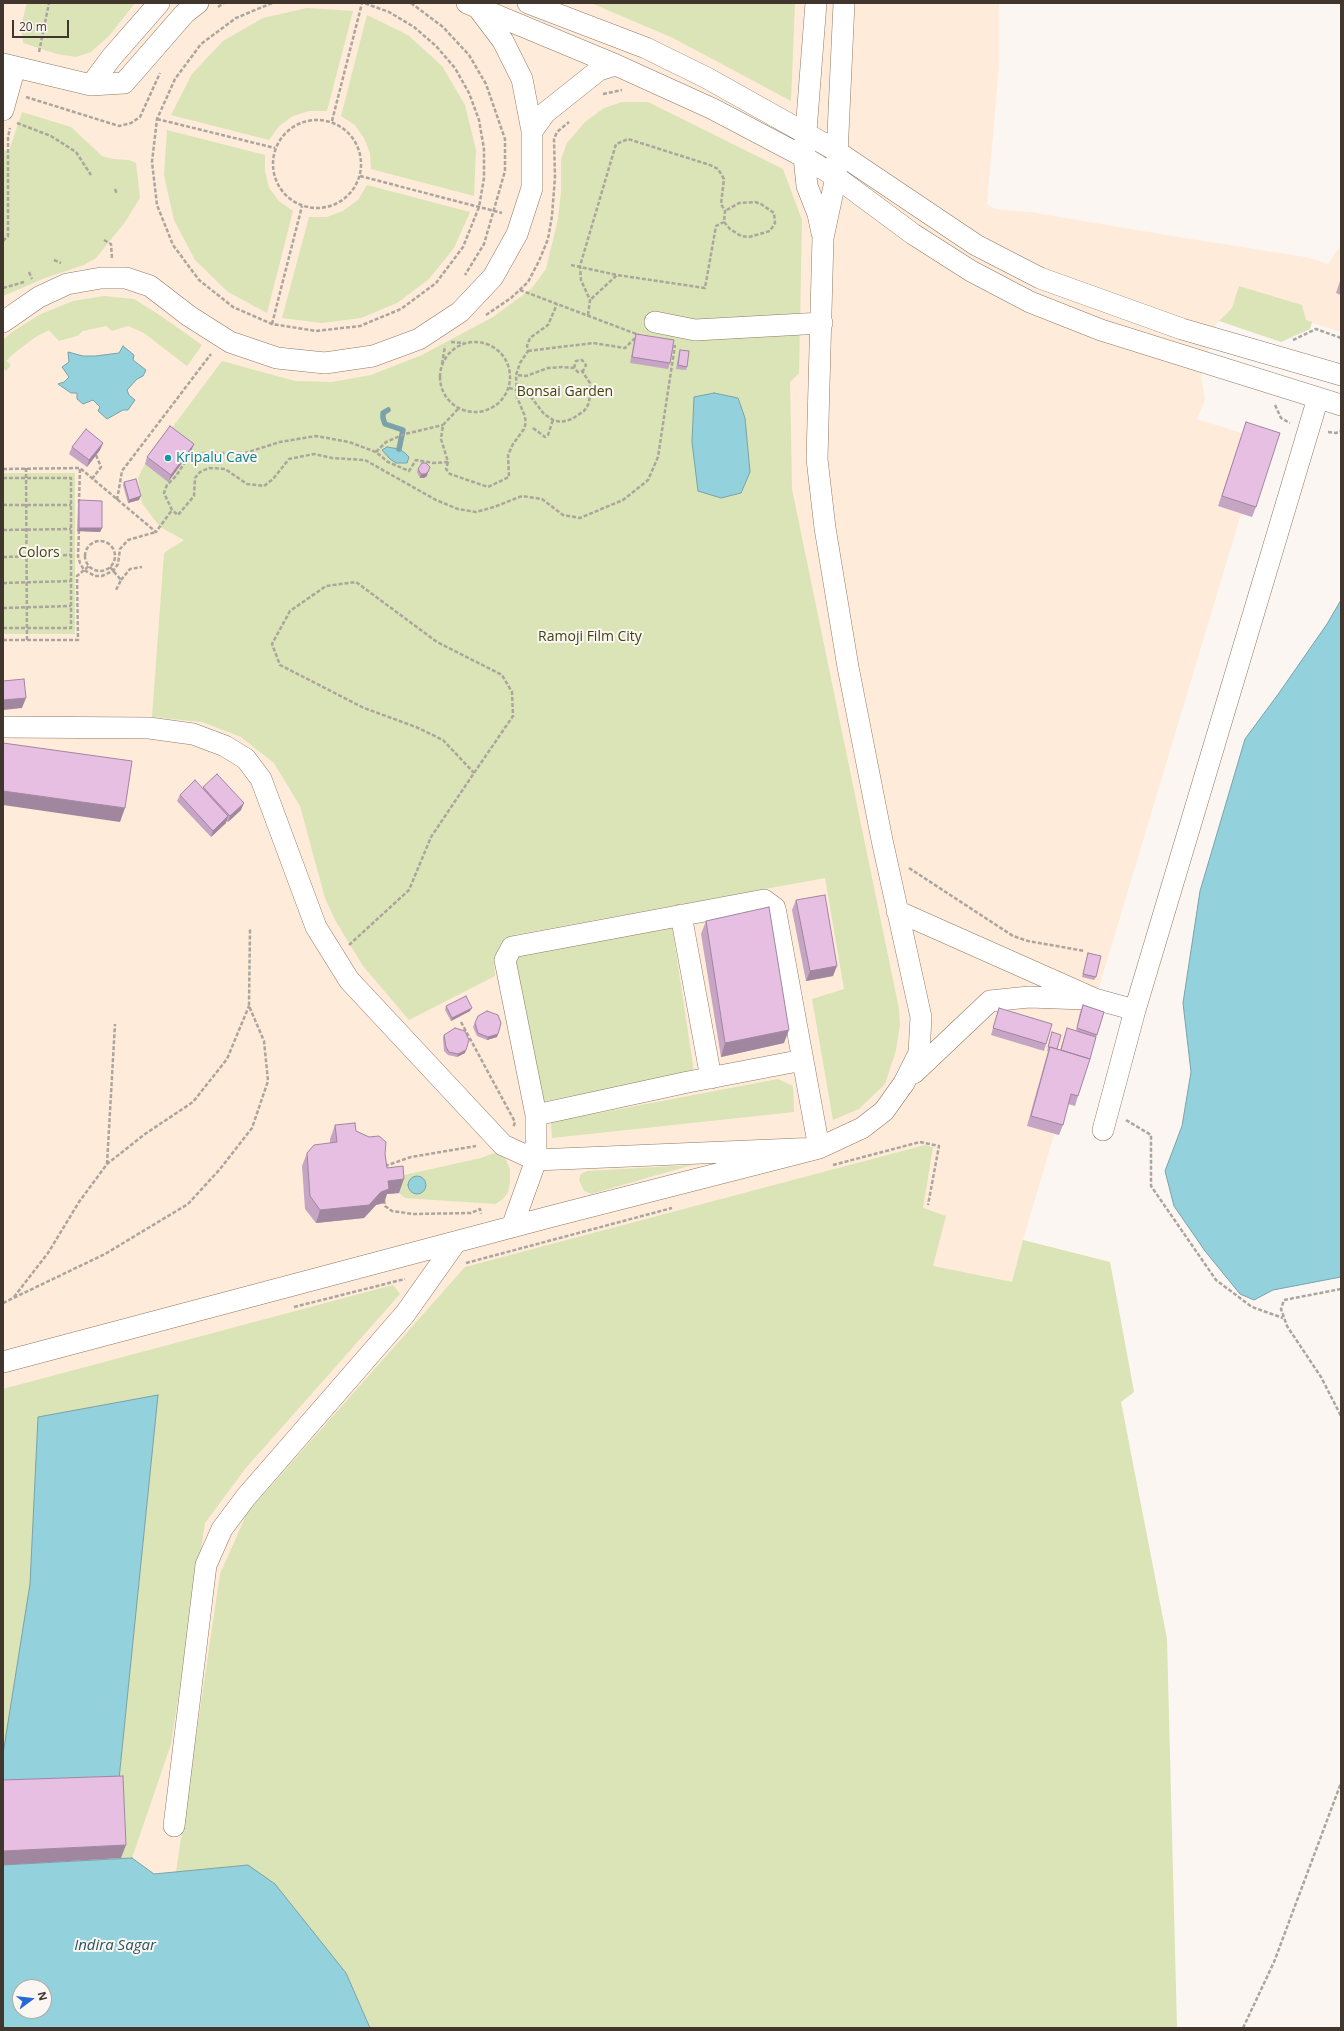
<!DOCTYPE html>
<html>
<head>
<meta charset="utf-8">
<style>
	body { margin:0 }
	#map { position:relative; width:1344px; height:2031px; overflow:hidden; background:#fcf6f2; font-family:"Open Sans",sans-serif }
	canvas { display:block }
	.frame { position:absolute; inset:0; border:4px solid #40362d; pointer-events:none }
	.north { position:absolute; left:12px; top:1979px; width:40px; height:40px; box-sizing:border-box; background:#fcf6f2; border:1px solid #b1a9a3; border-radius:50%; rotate:75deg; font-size:11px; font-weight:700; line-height:16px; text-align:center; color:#40362d }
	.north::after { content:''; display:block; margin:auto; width:14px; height:18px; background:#256bd7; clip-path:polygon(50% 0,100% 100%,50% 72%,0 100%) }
	.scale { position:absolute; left:12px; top:20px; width:57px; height:18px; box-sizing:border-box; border:2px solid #40362d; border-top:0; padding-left:5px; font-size:12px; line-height:14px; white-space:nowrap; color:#40362d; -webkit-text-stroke:3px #fcf6f2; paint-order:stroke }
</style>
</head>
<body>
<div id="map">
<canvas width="1344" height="2031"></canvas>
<div class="frame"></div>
<div class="north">N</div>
<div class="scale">20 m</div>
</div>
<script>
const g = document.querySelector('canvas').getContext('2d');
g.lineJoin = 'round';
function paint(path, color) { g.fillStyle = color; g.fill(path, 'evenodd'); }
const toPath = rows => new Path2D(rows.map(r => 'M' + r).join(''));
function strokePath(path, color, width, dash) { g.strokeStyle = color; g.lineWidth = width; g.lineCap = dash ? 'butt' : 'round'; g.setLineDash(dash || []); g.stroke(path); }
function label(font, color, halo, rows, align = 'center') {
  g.font = font + ' "Open Sans",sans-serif'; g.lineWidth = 4; g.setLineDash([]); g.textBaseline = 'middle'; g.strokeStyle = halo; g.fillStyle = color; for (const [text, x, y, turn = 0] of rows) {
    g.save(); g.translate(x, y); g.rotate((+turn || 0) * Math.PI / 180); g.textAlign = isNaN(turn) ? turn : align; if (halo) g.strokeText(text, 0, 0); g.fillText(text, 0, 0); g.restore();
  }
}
paint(toPath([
	[3,3,999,3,999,65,987,204,993,208,1002,210,1030,212,1184,238,1306,257,1328,264,1341,245,1341,332,1306,321,1239,286,1232,308,1216,324,1201,376,1205,400,1197,419,1276,444,1252,517,1241,514,1091,1014,1075,1106,1067,1104,1059,1135,1054,1135,1023,1240,1110,1262,1134,1392,1121,1402,1167,1639,248,1865,154,1874,131,1858,3,1865]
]), '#feebd9');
paint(toPath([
	[27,3,135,3,109,36,91,52,76,57,57,54,23,43,21,26],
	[591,3,795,3,791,101,673,38],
	[307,8,353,11,327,111,309,111,293,116,279,126,269,140,171,115,192,74,223,41,263,18],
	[367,15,408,35,442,66,465,105,476,150,474,196,371,169,370,153,364,138,355,125,341,116],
	[622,102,648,102,783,169,802,220,799,373,790,382,792,489,899,1009,900,1025,896,1050,885,1084,859,1109,833,1120,812,999,844,989,825,878,514,935,500,948,494,963,495,976,409,1020,363,966,335,920,325,898,300,806,274,763,241,737,202,722,152,717,164,553,184,540,160,527,142,503,138,478,145,464,222,361,295,381,332,382,371,375,422,355,493,317,531,289,546,269,558,219,561,192,561,159,567,143,585,122,604,108],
	[22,112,71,127,102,156,113,159,129,160,136,163,140,198,125,222,96,258,84,265,45,278,3,296,3,150,9,151],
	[167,130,265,155,265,171,269,188,279,201,293,211,267,313,228,292,195,260,174,220,164,175],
	[367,185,470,212,454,248,429,279,397,303,361,318,322,323,282,318,309,217,327,217,343,211,358,200],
	[1239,286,1302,305,1306,320,1312,322,1310,329,1281,342,1219,321,1232,308],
	[104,296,134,299,161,316,202,345,187,366,144,333,128,326,112,331,106,326,83,331,77,336,59,341,49,330,34,338,13,354,6,361,11,365,6,371,3,368,3,340,12,332,41,314,73,301],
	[3,473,75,473,75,634,3,634],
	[672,926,694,1072,541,1102,511,956],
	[778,1079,793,1086,794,1112,552,1138,551,1122],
	[925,1145,933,1147,923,1208,946,1216,933,1266,1012,1282,1023,1240,1110,1262,1134,1392,1121,1402,1167,1639,1177,2028,370,2028,346,1973,248,1865,176,1872,220,1574,247,1513,465,1267],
	[494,1153,501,1154,506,1160,510,1169,510,1183,508,1192,503,1199,495,1204,405,1198,396,1191,400,1176,481,1158],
	[692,1165,591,1194,584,1191,579,1180,581,1174,587,1171],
	[393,1285,400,1294,245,1469,205,1523,171,1744,132,1858,3,1865,3,1389]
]), '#dae4b6');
const water = toPath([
	[123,346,134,355,133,360,146,370,143,376,137,379,127,390,129,395,135,400,128,410,123,410,107,419,98,411,100,407,93,400,83,404,77,399,77,393,71,393,58,384,64,382,69,377,62,367,69,362,68,352,83,356,95,356,119,353,123,346],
	[714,393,738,398,745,418,750,472,741,493,721,498,698,491,692,442,694,397,714,393],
	[387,447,399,449,405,453,409,457,407,463,396,463,390,459,382,450,387,447],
	[1341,600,1341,1277,1273,1290,1254,1300,1240,1294,1205,1251,1174,1206,1165,1171,1182,1126,1191,1072,1183,1003,1200,891,1245,739,1279,693,1327,624,1341,600],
	'408 1185a9 9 0 1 1 18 0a9 9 0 1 1-18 0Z',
	[158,1395,118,1789,3,1793,3,1754,30,1584,38,1417,158,1395],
	[132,1858,154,1874,248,1865,275,1884,346,1973,370,2028,3,2028,3,1865,132,1858],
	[20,1987,44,1987,44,2011,20,2011,20,1987]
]);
paint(water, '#93d1dd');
strokePath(water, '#7aa2a8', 1);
strokePath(toPath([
	[388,410,383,413,383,418,385,424,403,430,399,449]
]), '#7aa2a8', 5.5);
const minor = toPath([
	[467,3,616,65,713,109,804,157,836,177,913,234,971,271,1030,302,1101,330,1341,405],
	[528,3,646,48,707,78,830,147,976,245,1040,278,1182,329,1341,375],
	[816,3,804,157,807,186,818,214,822,233],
	[3,64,91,85,124,83,185,13,198,3],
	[91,85,111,58,159,3],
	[3,110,15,67],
	[532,131,545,113,599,70,616,65],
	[3,322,39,297,67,284,101,278,126,278,150,286,189,316,230,342,277,358,325,363,373,356,419,339,460,312,493,277,517,234,532,188,532,131,522,79,503,41,478,8],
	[655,322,695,330,822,323],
	[3,727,149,728,193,734,225,746,246,759,261,779,316,927,349,980,503,1145,536,1160,819,1148,775,908,764,900,512,947,505,960,536,1115,536,1160,512,1227],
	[897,911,1095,999,1135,1010,1318,398],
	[681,915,711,1078],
	[914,1073,990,1001,1029,997,1084,999],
	[536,1115,688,1082,803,1060],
	[1103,1130,1135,1010],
	[3,1362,553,1216,819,1148,862,1128,884,1111,904,1083,919,1053,921,1017,882,840,848,667,825,528,817,459,823,238,836,177,844,3],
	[174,1826,206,1565,222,1529,246,1497,405,1314,456,1242]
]);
strokePath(minor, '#907963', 22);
strokePath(toPath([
	[272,3,236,18,201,44,175,79,157,119,152,162,157,205,173,245,199,280,233,307,272,324,316,331,360,326,401,309,436,283,463,247,479,207,484,178,484,149,479,120,469,93,455,68,436,46,414,27,389,12,364,3],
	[411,3,443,27,469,55,486,84,505,139,505,171,484,244,465,275],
	[218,7,224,3],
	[39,52,49,3],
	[603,94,622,90],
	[26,97,119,126,131,123,140,117,160,73],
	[157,119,275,148],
	'273 164a44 44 0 1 1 88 0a44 44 0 1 1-88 0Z',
	[332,121,362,3],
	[17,123,51,136,76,152,91,175],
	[360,176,502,213],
	[115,189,117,194],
	[724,222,730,229,741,236,749,237,770,231,775,223,774,213,761,204,755,202,739,203,725,211],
	[104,240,111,244,112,258],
	[3,241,8,236,8,137,10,128],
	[54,260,61,263],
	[571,265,617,275],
	[29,272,32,279],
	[3,288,24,282],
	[520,290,639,335],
	[486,315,511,298,528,282,539,261,548,239,552,216,555,177,554,139,557,132,569,122],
	[588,315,590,300,581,280,580,266,616,144,628,139,710,165,718,169,724,179,721,204,725,211,724,222,716,226,705,288,617,275,590,300],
	[272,324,302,206],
	[1293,340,1316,329,1341,338],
	'440 377a35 35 0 1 1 70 0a35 35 0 1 1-70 0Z',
	[451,342,464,343],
	[528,351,593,343,625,348,636,337],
	[442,364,445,346],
	[574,368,576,361,582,360,586,365,583,371],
	[509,388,528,393,544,414,553,420,561,422,572,419,584,411,588,405,590,397,590,383,582,371,578,372,574,368,562,367,548,368,526,376,516,375],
	[1275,405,1281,418,1290,423],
	[458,409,443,425,441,439,448,462,434,463,416,460,409,471,388,462,376,452,349,442,316,436,280,442,245,453,200,453,189,456,176,476,167,485,164,493,172,510,178,515,194,496,195,478,200,472,209,468,225,469,247,484,264,486,273,479,289,459,314,454,332,458,365,460,436,500,458,509,476,512,494,507,522,496,542,499,563,515,580,518,623,500,648,480,658,457,675,345],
	[533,428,545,437,548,435,553,420],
	[1328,432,1336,433,1341,431],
	[376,452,386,442,405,434,443,425],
	[448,462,446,469,450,474,488,487,509,477,508,455,513,444,524,429,526,422,524,414,517,397,516,375,520,363,528,351,527,346,530,338,548,325,557,304],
	[26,468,27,640],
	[3,469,80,468,156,532,172,510],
	[3,478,71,478,71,628,3,628],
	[92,479,101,467,96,455],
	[117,500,122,471,211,354],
	[79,503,80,468],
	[3,505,71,505],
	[3,530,71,529],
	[79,530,78,556,80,563,84,570,95,576,102,576,113,571,118,564,120,549,128,540,156,532],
	'85 556a15 15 0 1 1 30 0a15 15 0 1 1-30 0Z',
	[3,557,71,555],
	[110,567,121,580,116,590],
	[121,580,130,569,142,567],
	[3,583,71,581],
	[3,608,71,606],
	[3,640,78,640,77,576,89,566],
	[909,868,1013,936,1028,941,1085,951],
	[349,945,409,890,431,837,474,773,513,716,512,692,502,675,437,642,356,582,326,586,290,611,272,644,280,665,364,708,416,727,443,740,474,773],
	[461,1022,515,1122,513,1128],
	[1126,1120,1151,1135,1151,1186,1216,1280,1252,1307,1283,1318],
	[107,1164,115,1024],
	[833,1165,920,1142,939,1146,928,1205],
	[385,1166,411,1157,476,1146],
	[384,1200,385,1206,392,1211,413,1214,471,1213,480,1209,481,1214],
	[466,1263,672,1208],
	[1341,1289,1284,1300,1281,1309,1287,1326,1321,1377,1341,1416],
	[14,1297,48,1253,79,1202,107,1164,145,1134,193,1102,227,1059,249,1006],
	[3,1303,105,1254,188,1204,220,1169,252,1128,268,1081,264,1041,249,1006,250,929],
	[294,1307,405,1279],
	[1243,2028,1274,1962,1341,1783]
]), '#aca59e', 2.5, [4, 2]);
strokePath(minor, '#fff', 21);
paint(toPath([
	[1341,278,1341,295,1336,293],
	[636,334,670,363,668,369,630,363,634,341],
	[680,350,687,367,686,370,676,369,679,353],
	[1246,422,1256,507,1252,517,1218,506],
	[103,443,100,450,87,467,69,454,72,447],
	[194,444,191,451,168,482,145,464,147,457],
	[418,469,427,476,424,478,420,478,417,472],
	[124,482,139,500,128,503,123,485],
	[79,500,102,528,100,532,77,531,78,504],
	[203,787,241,810,228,822,226,821,226,823,211,837,177,801,180,795,203,789],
	[796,900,833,976,806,981,792,910],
	[706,921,784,1043,721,1057,701,934],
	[1088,953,1096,977,1094,980,1082,977],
	[1083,1005,1104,1012,1078,1096,1075,1106,1068,1104,1063,1125,1059,1135,1027,1126,1048,1051,1047,1051,1052,1032,1057,1049,1060,1050,1067,1028,1076,1031,1080,1012],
	[446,1006,470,1011,451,1021,445,1010],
	[999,1008,1046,1044,1044,1051,991,1035],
	[478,1016,497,1037,487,1040,477,1036,473,1027],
	[444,1035,465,1053,457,1057,448,1055,444,1051,443,1038],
	[335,1125,356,1131,385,1154,387,1168,399,1193,387,1194,384,1203,376,1205,364,1218,316,1223,305,1209,302,1166,307,1153,330,1143,330,1139]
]), '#c6a4c3');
paint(toPath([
	[103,443,100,450,87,467,89,460],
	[194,444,191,451,168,482,171,475],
	[428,472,427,476,424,478,420,478,421,474],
	[141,496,139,500,128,503,129,500],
	[79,528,102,528,100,532,77,531],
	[26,698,22,708,3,710,3,700],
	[3,791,125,808,120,822,3,805],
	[244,803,241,810,228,822,230,816],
	[228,816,226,823,211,837,213,831],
	[837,966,833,976,806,981,810,971],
	[472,1008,470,1011,451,1021,452,1018],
	[789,1030,784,1043,721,1057,725,1043],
	[498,1034,497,1037,487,1040,488,1037],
	[466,1050,465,1053,457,1057,458,1054],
	[404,1179,399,1193,387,1194,384,1203,376,1205,364,1218,316,1223,320,1210,388,1181],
	[126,1845,121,1858,3,1865,3,1851]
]), '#a1869f');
const building = toPath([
	[636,334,674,340,670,363,632,357,636,334],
	[680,350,689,351,687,367,678,365,680,350],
	[1246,422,1280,433,1256,507,1222,496,1246,422],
	[170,426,194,444,171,475,147,457,170,426],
	[86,429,103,443,89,460,72,447,86,429],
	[422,463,426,463,430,467,428,472,425,474,421,474,418,469,422,463],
	[136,479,141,496,129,500,124,482,136,479],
	[79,500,102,501,102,528,79,528,79,500],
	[24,679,26,698,3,700,3,681,24,679],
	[3,743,132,761,125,808,3,791,3,743],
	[217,774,244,803,230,816,203,787,217,774],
	[195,780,228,816,213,831,180,795,195,780],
	[825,895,837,966,810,971,796,900,825,895],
	[769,907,789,1030,725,1043,706,921,769,907],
	[1088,953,1101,956,1096,977,1083,974,1088,953],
	[466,996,472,1008,452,1018,446,1006,466,996],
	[1083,1005,1104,1012,1097,1035,1077,1028,1083,1005],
	[999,1008,1052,1024,1046,1044,993,1028,999,1008],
	[487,1011,498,1015,501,1023,498,1034,488,1037,478,1033,475,1023,478,1016,487,1011],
	[455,1028,465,1031,469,1040,466,1050,458,1054,449,1052,446,1047,444,1035,455,1028],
	[1067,1028,1096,1037,1090,1059,1061,1050,1067,1028],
	[1052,1032,1061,1035,1057,1049,1050,1047,1050,1048,1048,1047,1052,1032],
	[1050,1047,1090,1059,1078,1096,1071,1094,1063,1125,1031,1116,1050,1047],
	[355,1123,356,1131,369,1137,379,1136,386,1142,385,1154,387,1168,403,1166,404,1179,388,1181,389,1189,381,1192,369,1205,320,1210,310,1196,307,1153,314,1145,337,1142,335,1125,355,1123],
	[123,1776,126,1845,3,1851,3,1780,123,1776]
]);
paint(building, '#e6bfe3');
strokePath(building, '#a1869f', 1);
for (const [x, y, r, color] of [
	[168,458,4,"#0f9aa8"]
]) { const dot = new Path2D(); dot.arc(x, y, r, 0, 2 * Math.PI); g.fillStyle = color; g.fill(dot); strokePath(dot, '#fcf6f2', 1.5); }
label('14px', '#3d450f', '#fcf6f2', [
	["Bonsai Garden",565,392],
	["Colors",39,553],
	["Ramoji Film City",590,637]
]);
label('14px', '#0d838f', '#fcf6f2', [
	["Kripalu Cave",176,458]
], 'left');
label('italic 15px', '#235761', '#fcf6f2', [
	["Indira Sagar",115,1946]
]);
</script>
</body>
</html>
